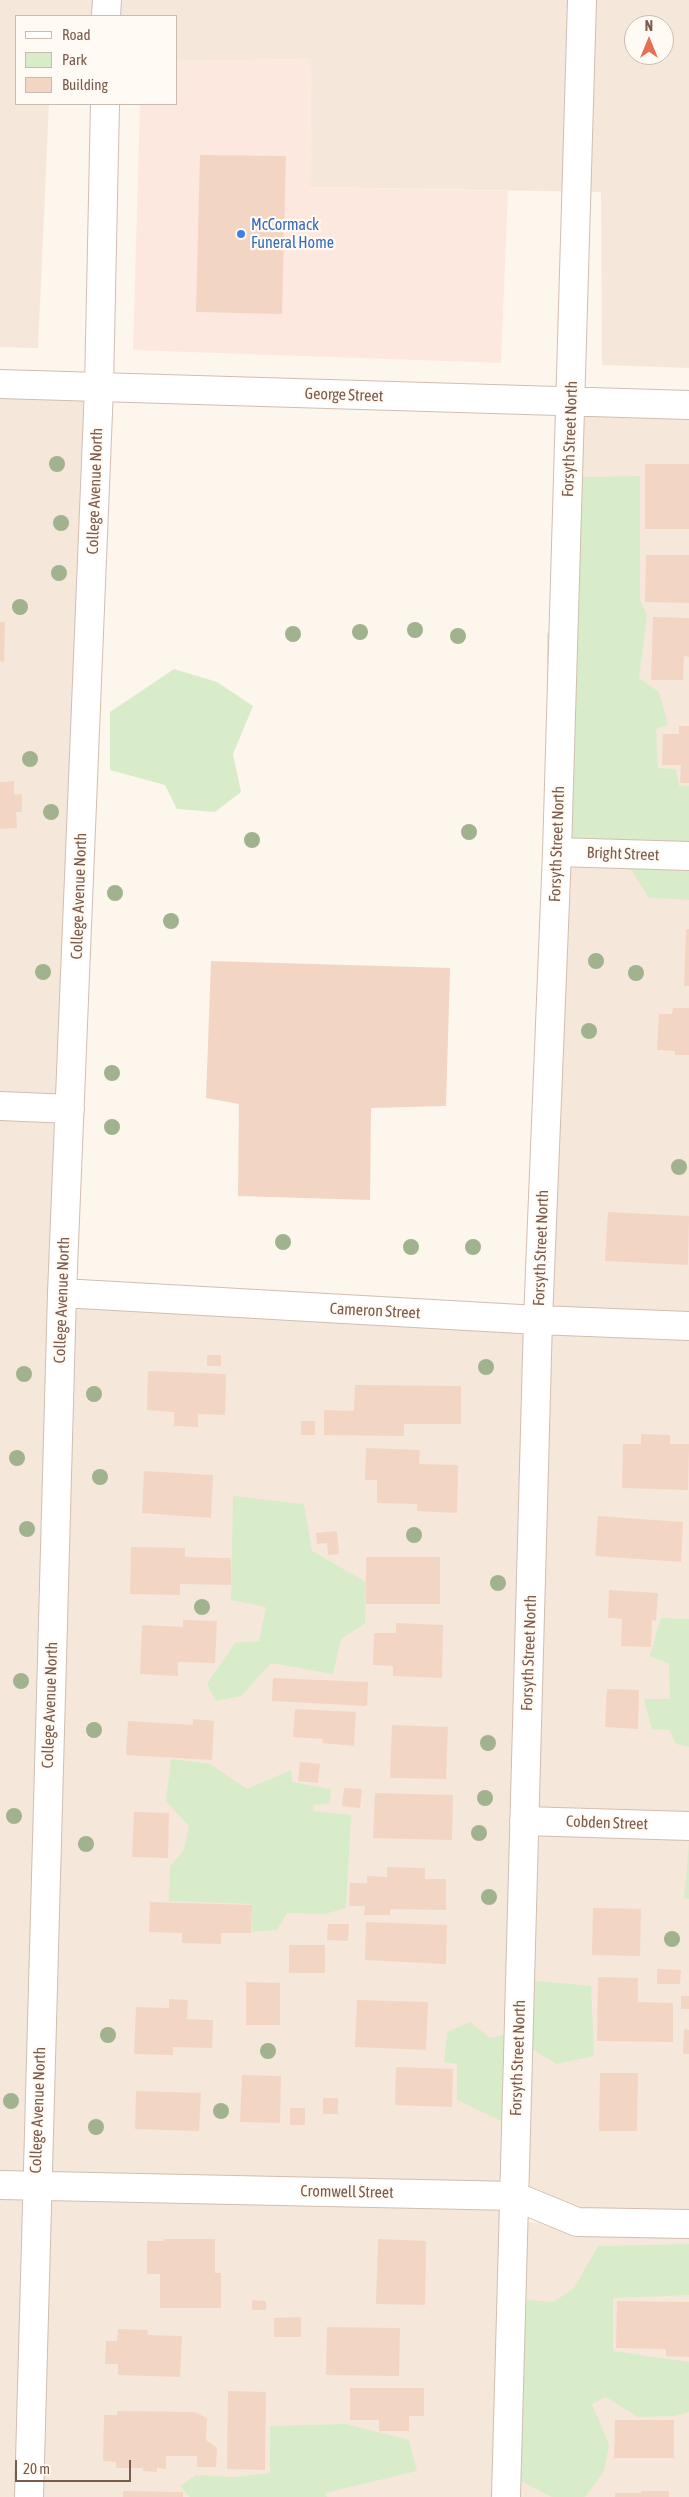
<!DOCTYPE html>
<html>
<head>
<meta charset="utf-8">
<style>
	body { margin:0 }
	#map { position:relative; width:689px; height:2497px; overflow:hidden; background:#fdf6ec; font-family:"Asap Condensed",sans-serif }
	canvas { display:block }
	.legend { position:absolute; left:15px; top:15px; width:162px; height:90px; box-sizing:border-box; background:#fffaf3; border:1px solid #cabbb1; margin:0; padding:6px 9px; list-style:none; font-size:15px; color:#7a5c4d }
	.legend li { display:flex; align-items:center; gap:10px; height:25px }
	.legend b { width:25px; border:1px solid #cabbb1 }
	.north { position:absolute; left:624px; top:15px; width:50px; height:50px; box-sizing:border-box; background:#fffaf3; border:1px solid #cabbb1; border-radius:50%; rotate:0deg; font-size:14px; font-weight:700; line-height:20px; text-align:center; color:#7a5c4d }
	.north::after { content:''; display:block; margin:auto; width:18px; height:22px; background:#e76f51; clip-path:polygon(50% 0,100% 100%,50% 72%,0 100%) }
	.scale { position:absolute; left:15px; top:2460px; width:116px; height:22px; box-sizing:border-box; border:2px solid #7a5c4d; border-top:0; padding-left:6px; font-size:15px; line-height:18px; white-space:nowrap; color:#7a5c4d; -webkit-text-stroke:4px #fffaf3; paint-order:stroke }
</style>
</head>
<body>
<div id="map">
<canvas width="689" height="2497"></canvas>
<ul class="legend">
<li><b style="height:6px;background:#fff"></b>Road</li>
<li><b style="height:14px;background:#d8ecc9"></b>Park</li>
<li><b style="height:14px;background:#f3d5c3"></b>Building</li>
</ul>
<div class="north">N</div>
<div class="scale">20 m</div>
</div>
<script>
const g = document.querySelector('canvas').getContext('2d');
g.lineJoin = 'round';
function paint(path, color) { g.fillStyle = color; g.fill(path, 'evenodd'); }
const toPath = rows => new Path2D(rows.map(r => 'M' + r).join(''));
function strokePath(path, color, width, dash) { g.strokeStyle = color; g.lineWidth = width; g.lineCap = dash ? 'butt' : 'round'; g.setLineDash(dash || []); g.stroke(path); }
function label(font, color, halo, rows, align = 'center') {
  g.font = font + ' "Asap Condensed",sans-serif'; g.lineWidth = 4.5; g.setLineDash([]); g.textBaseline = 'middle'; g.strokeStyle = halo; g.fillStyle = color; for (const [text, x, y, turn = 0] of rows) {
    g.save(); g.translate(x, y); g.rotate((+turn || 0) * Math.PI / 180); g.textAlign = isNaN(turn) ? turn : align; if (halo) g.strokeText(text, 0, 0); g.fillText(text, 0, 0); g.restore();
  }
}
paint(toPath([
	[0,0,689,0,689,368,602,365,601,192,310,187,311,59,176,61,176,16,16,16,16,104,49,104,38,348,0,347],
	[634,25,664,25,664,55,634,55],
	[0,385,98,389,67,1106,0,1103],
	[575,405,689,408,689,854,560,850],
	[560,856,689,860,689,1320,546,1314],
	[0,1112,63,1115,32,2182,0,2181],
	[66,1297,533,1324,509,2192,40,2183],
	[550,1331,689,1336,689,1818,533,1813],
	[527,1823,689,1828,689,2221,577,2219,517,2192],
	[0,2188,33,2189,23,2497,0,2497],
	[39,2190,510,2199,501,2497,34,2497],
	[518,2222,689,2225,689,2497,510,2497]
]), '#f5e8da');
paint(toPath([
	[311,59,310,187,508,191,501,363,133,350,140,104,176,104,176,61]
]), '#fde8e0');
paint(toPath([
	[640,476,640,600,647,615,639,678,659,692,668,725,656,729,658,768,676,769,679,786,689,786,689,900,649,898,632,871,575,843,547,801,547,634,577,585,578,477],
	[174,669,217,682,253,706,233,754,241,792,215,812,177,809,165,785,110,770,110,712],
	[233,1496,304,1504,312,1551,366,1582,365,1623,341,1639,333,1674,271,1663,241,1696,216,1701,207,1684,235,1643,259,1641,266,1607,231,1600],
	[661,1618,689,1619,689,1747,676,1744,669,1730,652,1729,644,1699,670,1699,669,1664,650,1656],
	[171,1759,210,1764,247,1789,291,1770,292,1782,331,1789,330,1803,313,1805,313,1811,351,1815,346,1908,325,1914,287,1913,277,1930,252,1932,252,1904,169,1901,170,1866,184,1850,189,1826,166,1801],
	[689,1844,689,1899,684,1899],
	[529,1980,591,1986,594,2056,557,2064,533,2050,524,2051,531,2102,510,2125,457,2100,457,2064,444,2062,447,2032,470,2022,490,2038,506,2034],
	[689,2244,689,2295,613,2298,613,2351,689,2362,689,2412,675,2416,638,2417,606,2397,592,2404,609,2445,604,2471,585,2497,552,2497,511,2476,515,2299,554,2302,574,2288,598,2246],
	[345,2424,409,2440,417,2471,325,2493,327,2497,190,2497,180,2486,196,2475,234,2477,270,2473,270,2426]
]), '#d8ecc9');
paint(toPath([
	[200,155,286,156,282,314,196,312],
	[645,464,689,464,689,529,645,529],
	[646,555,689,555,689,603,645,602],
	[653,617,689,618,689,657,684,656,683,680,651,680],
	[0,622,5,622,4,662,0,661],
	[679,726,689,726,689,783,680,783,681,765,662,765,663,734,679,734],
	[14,781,14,795,22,794,22,812,16,812,17,828,0,829,0,782],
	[686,929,689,929,689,986,684,986],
	[211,961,450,968,446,1106,371,1108,370,1200,238,1196,239,1104,206,1098],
	[673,1008,689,1008,689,1055,675,1055,675,1051,657,1050,659,1014,672,1014],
	[608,1212,689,1216,688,1265,605,1261],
	[207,1355,221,1355,221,1366,207,1366],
	[148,1371,226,1374,225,1415,198,1414,198,1427,174,1426,174,1412,147,1410],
	[355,1385,461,1386,461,1424,404,1424,404,1436,324,1435,324,1410,354,1411],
	[301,1421,315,1421,315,1435,301,1435],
	[641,1434,670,1435,670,1444,689,1444,688,1490,622,1488,623,1444,641,1444],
	[366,1448,420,1450,419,1464,458,1465,457,1513,417,1511,417,1504,377,1503,377,1480,365,1480],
	[144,1471,213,1475,211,1518,142,1513],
	[598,1516,683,1522,681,1562,595,1556],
	[337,1531,339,1554,328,1555,327,1543,317,1544,316,1533],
	[131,1547,185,1548,185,1557,231,1558,231,1585,180,1584,180,1595,130,1594],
	[366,1557,440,1557,440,1604,366,1604],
	[609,1590,658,1593,656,1621,652,1620,651,1647,621,1646,622,1619,608,1618],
	[183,1620,217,1621,215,1663,178,1662,178,1676,140,1674,142,1625,183,1627],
	[396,1623,443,1625,442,1678,393,1676,393,1666,373,1665,374,1633,396,1633],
	[273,1678,368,1682,367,1706,272,1701],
	[607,1689,639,1690,638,1729,605,1727],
	[295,1709,356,1712,354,1746,322,1743,323,1739,293,1737],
	[193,1719,214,1721,212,1760,126,1755,128,1721,193,1725],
	[392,1725,448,1727,446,1779,390,1778],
	[300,1762,320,1764,318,1783,298,1781],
	[344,1788,362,1789,360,1808,342,1806],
	[375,1793,453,1795,452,1840,373,1838],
	[134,1812,169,1813,168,1858,132,1857],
	[387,1867,425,1868,425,1879,446,1879,446,1910,390,1909,390,1915,364,1915,365,1906,349,1906,350,1883,367,1883,367,1876,387,1877],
	[150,1902,252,1905,251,1933,221,1933,221,1944,182,1943,182,1933,149,1932],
	[593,1908,641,1909,640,1956,592,1955],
	[366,1922,447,1925,446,1964,365,1960],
	[328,1924,349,1924,348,1941,327,1940],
	[289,1945,325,1945,325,1973,289,1973],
	[657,1969,681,1970,680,1984,657,1984],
	[598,1977,638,1978,638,2002,673,2003,673,2042,597,2041],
	[246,1982,280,1983,280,2025,246,2025],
	[681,1996,689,1996,689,2009,681,2009],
	[169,1999,188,2000,187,2019,213,2020,212,2048,173,2047,173,2055,134,2054,136,2007,169,2008],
	[357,2000,428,2002,426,2050,355,2047],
	[684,2029,689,2030,689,2054,683,2054],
	[396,2067,453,2069,452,2107,395,2105],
	[600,2073,638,2073,637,2131,599,2131],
	[242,2075,281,2076,280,2123,240,2122],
	[136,2091,201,2093,199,2131,135,2129],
	[323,2098,338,2098,338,2114,323,2114],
	[290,2108,305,2108,305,2125,290,2125],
	[164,2239,215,2239,215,2273,221,2273,221,2308,160,2308,160,2274,147,2274,147,2241,164,2241],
	[378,2239,426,2241,425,2305,376,2304],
	[252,2300,266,2301,266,2310,252,2310],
	[617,2301,689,2302,689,2357,666,2356,666,2349,616,2348],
	[301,2317,301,2337,274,2337,274,2318],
	[327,2327,400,2328,399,2376,326,2375],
	[118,2329,148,2330,147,2335,182,2336,180,2377,118,2375,118,2364,105,2364,106,2341,117,2341],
	[350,2388,424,2388,424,2416,409,2416,409,2431,379,2431,379,2420,350,2420],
	[228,2391,266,2392,265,2470,227,2469],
	[117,2411,194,2412,207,2418,206,2440,217,2448,216,2467,197,2467,197,2456,166,2456,166,2469,157,2468,157,2472,143,2471,143,2468,116,2468,116,2462,103,2461,104,2415,117,2415],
	[615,2420,674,2420,674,2458,614,2458],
	[123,2491,183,2492,183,2497,123,2497],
	[641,2491,669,2491,669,2497,615,2497,615,2493,641,2493]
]), '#f3d5c3');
const minor = toPath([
	[106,16,107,0],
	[0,384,689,405],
	[557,852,689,856],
	[0,1106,70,1109],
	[62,1293,538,1320,689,1326],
	[524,1821,689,1826],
	[0,2185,514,2196,577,2222,689,2224],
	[29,2497,62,1293,99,388,105,104],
	[506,2497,538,1320,557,852,582,0]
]);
strokePath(minor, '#d1beb0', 30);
strokePath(minor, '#fff', 28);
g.fillStyle = '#a0b28e';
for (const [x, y] of [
	[57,464],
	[61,523],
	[59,573],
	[20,607],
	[415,630],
	[360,632],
	[293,634],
	[458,636],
	[30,759],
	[51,812],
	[469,832],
	[252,840],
	[115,893],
	[171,921],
	[596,961],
	[43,972],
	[636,973],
	[589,1031],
	[112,1073],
	[112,1127],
	[679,1167],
	[283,1242],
	[411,1247],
	[473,1247],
	[486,1367],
	[24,1374],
	[94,1394],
	[17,1458],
	[100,1477],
	[27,1529],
	[414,1535],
	[498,1583],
	[202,1607],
	[21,1681],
	[94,1730],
	[488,1743],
	[485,1798],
	[14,1816],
	[479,1833],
	[86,1844],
	[489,1897],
	[672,1939],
	[108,2035],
	[268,2051],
	[11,2101],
	[221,2111],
	[96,2127]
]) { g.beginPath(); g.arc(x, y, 8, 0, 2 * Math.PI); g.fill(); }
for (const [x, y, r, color] of [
	[241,234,5,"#3f7fe0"]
]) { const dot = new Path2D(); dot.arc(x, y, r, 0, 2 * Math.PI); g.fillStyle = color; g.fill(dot); strokePath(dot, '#fffaf3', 2); }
label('16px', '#366cbe', '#fffaf3', [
	["McCormack",251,225],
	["Funeral Home",251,243]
], 'left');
label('16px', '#7a5c4d', '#fffaf3', [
	["George Street",344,395,2],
	["Forsyth Street North",570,439,-88],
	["College Avenue North",95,491,-88],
	["Forsyth Street North",557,844,-88],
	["Bright Street",623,854,2],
	["College Avenue North",79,896,-88],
	["Forsyth Street North",541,1248,-88],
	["College Avenue North",62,1300,-88],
	["Cameron Street",375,1311,3],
	["Forsyth Street North",529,1653,-88],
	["College Avenue North",50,1705,-88],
	["Cobden Street",607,1823,2],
	["Forsyth Street North",518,2058,-88],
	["College Avenue North",38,2110,-88],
	["Cromwell Street",347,2192,1]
]);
</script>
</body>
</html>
